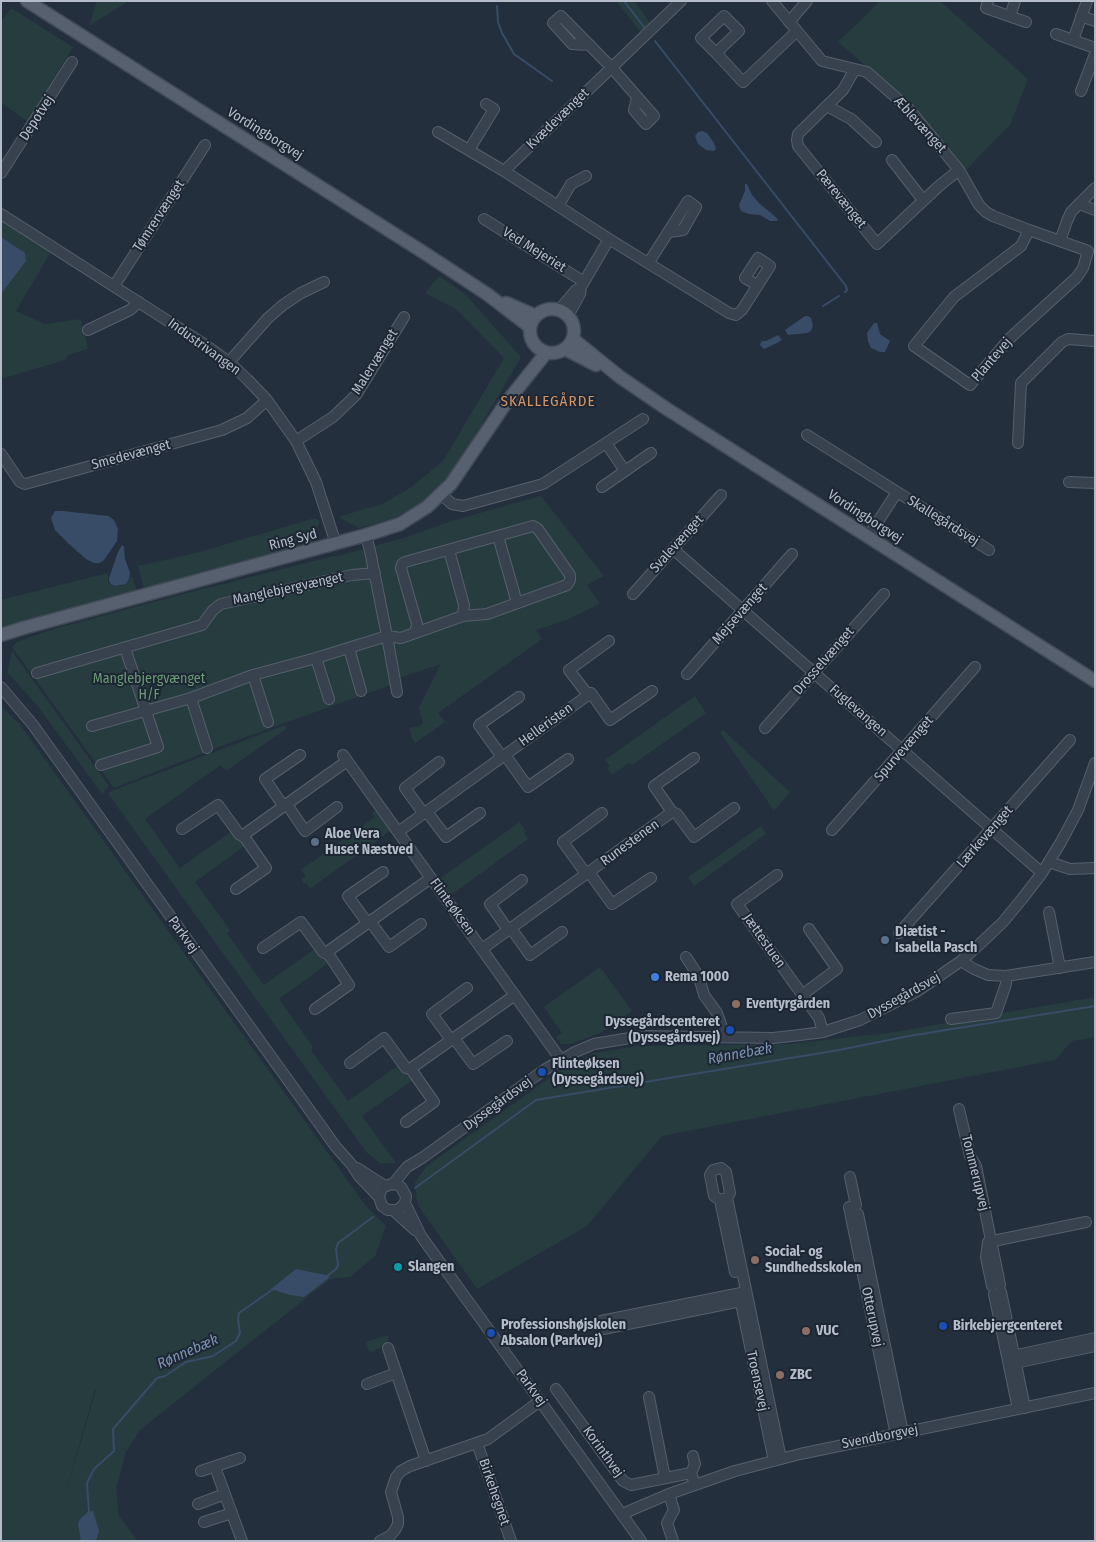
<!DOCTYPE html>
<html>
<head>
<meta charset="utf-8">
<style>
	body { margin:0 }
	#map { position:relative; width:1096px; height:1542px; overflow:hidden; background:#242f3e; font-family:"Fira Sans Condensed",sans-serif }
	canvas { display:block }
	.frame { position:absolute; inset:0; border:2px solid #b4bcc9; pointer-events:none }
</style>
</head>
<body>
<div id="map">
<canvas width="1096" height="1542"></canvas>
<div class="frame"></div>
</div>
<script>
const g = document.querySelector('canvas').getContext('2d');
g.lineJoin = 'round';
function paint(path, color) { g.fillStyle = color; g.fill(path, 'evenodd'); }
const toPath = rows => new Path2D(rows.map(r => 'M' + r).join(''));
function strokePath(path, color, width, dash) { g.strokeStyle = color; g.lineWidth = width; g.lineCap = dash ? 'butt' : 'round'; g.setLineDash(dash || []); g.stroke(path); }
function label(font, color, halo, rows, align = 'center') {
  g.font = font + ' "Fira Sans Condensed",sans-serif'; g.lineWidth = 4; g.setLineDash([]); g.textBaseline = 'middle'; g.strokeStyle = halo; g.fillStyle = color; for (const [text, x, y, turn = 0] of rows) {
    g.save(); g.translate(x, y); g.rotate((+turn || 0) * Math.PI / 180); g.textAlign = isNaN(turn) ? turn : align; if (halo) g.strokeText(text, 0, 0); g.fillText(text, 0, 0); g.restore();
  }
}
paint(toPath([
	[97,1,129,1,89,26],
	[616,1,634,1,652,25,643,35],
	[880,1,940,1,1028,79,1010,125,965,171,912,105,838,42],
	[11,8,73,47,28,122,1,103,1,22],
	[1,218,52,250,16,311,45,324,81,319,88,349,68,355,65,360,1,379],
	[439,276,465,294,521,357,458,465,444,483,427,499,410,510,391,519,359,528,338,517,382,504,410,488,443,461,504,358,456,309,425,293],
	[541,496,604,576,587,585,600,604,566,620,536,630,542,639,438,713,445,722,415,743,412,738,409,728,420,726,423,723,419,707,441,664,399,678,391,685,237,740,114,788,12,647,17,642,50,630,183,594,334,556,338,556,407,537,451,521],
	[315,518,320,521,311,542,144,589,138,566,199,552],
	[129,568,137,591,1,631,1,600,108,573,108,583,114,586,121,586,128,583,131,576],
	[12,651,109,786,102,794,40,709,10,675,7,674],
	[695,696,706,713,632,765,629,763,612,775,607,768,610,766,605,760],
	[1,706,21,726,366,1206,386,1226,375,1256,350,1277,330,1279,140,1430,126,1452,116,1489,119,1516,138,1541,1,1541],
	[95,1389,96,1390,67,1489,67,1488],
	[285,725,286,729,226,771,221,765,145,819,180,868,232,831,239,840,246,845,195,882,230,930,227,933,264,985,316,948,330,962,279,999,313,1047,311,1050,348,1101,399,1065,402,1071,414,1079,362,1116,396,1163,380,1163,367,1153,109,795,109,792],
	[723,730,790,792,774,811,720,732],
	[375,811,390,831,310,889,306,883,304,884,301,879,306,876,301,870,375,817,372,813],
	[520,822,526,832,524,833,528,839,451,895,439,879],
	[761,826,766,834,694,886,688,877],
	[600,967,632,1011,602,1032,571,1044,561,1044,556,1037,562,1033,544,1007],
	[1095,997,1095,1037,1072,1041,1055,1060,662,1136,587,1226,477,1289,417,1204,415,1182,427,1166,559,1071,594,1053,638,1046,790,1044,888,1033],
	[388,1335,388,1345,371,1352,369,1351,366,1342]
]), '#263c3f');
paint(toPath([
	[702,131,707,133,714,143,716,149,714,151,706,150,698,144,695,136,698,132],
	[745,184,747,184,752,195,759,203,778,219,777,221,770,221,760,215,749,214,741,211,739,205,745,191],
	[1,237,25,253,26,261,1,294],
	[805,316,808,316,811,318,813,326,811,331,807,333,788,335,785,330],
	[874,323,877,323,880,334,890,341,885,352,880,352,871,348,868,341,867,333],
	[778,335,782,340,777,343,764,349,760,345,762,341,766,341],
	[55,511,63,511,108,516,114,520,118,529,117,541,104,560,100,563,94,563,86,559,69,544,55,530,51,518],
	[122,545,124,547,125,559,130,573,129,579,126,584,115,586,111,584,109,581,109,578,118,552],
	[296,1269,326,1275,330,1277,304,1297,290,1295,271,1289],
	[93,1511,99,1531,96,1540,81,1541,78,1523,81,1518,88,1512]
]), '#394c67');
strokePath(toPath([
	[624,1,644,27],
	[497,6,498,22,502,33,514,54,552,81],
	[655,41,846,286,847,290,845,292],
	[823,306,839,296],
	[415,1188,536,1100,839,1050,909,1036,1095,1006],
	[327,1276,336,1269,338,1265,336,1249,338,1243,373,1217],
	[88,1513,89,1512,87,1483,94,1469,114,1451,113,1429,157,1378,165,1376,186,1362,213,1356,236,1341,240,1333,238,1319,239,1313,275,1288]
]), '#394c67', 2);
const minor = toPath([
	[772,1,822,61,867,72,909,109,959,170,979,205,986,212,993,216,1029,230,1021,246,954,297,914,346,970,385,1010,338,1077,277,1083,268,1088,251,1029,230],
	[988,1,986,8,1026,22],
	[1010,16,1015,1],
	[1081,16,1095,21],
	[789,22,807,1],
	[1056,34,1095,48],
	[1073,40,1087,1],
	[590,45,572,44,553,23,561,16,612,68,654,116,646,124,634,110,637,98],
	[716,53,739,31,724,16,701,38,716,53,743,82,797,31],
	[855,69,843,90,798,134,797,140,798,146,877,244,939,186,959,170],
	[1081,91,1095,54],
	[827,106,851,119,876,142],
	[438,132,504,171,609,239,729,313,736,315,742,310,770,266,758,258,745,278,757,285],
	[469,150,494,109,486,104],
	[892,160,923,200],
	[504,171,681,1],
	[1,173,72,62],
	[1079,204,1095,210],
	[558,206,571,184,586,176],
	[1,214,207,346,229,362,248,380,267,400,296,441,316,482,336,544],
	[484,219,584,282],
	[1060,241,1067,221,1071,212,1095,188],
	[649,262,688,201,696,207,683,230,669,232],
	[114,286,205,145],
	[559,310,575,291,581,287],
	[568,316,580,294,581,287,609,239],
	[88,330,130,310,139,302],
	[229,362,268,318,283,305,301,293,324,282],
	[807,435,989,550],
	[296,441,333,417,356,395,404,317],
	[606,443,625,471],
	[1018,443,1021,383,1062,342,1068,339,1095,341],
	[1,454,20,482,25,484,222,430,247,418,267,400],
	[1069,482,1095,483],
	[602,487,651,453],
	[441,494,452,504,463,506,543,484,643,419],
	[366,535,370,551,387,636,397,692],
	[498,536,517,603],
	[868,537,897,492],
	[673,549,1042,873],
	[449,550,464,605,463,616],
	[633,594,721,495],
	[349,648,361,691],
	[316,658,329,699],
	[37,673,202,625,213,610,221,604,352,575,375,573],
	[687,674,792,554],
	[253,675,268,722],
	[1,687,33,725,336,1147,352,1165,359,1176,379,1197,382,1206,388,1210,398,1210,405,1203,406,1196,401,1187,397,1185,391,1184,382,1188,379,1197],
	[588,695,569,670,609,641],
	[191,698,207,748],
	[92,726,191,698,253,675,316,658,387,636,401,638,463,616,487,614,567,585,570,580,570,575,538,529,533,526,405,562,402,564,401,568,417,624,415,633],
	[765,728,884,594],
	[300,755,265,779,282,804,288,806,305,831,337,807],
	[343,755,561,1060],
	[505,755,528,787,568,759],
	[502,757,479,725,519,697],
	[101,765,158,747,125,648],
	[427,812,446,837,480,813],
	[672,812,654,786,694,758],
	[602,813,563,842,584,871,591,875,612,904,651,878],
	[424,814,405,788,439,762],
	[182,829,218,805,239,834,245,838,266,868,236,889],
	[832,830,975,667],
	[398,832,591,693,610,720,652,691],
	[242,836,347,761],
	[1049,862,1070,869,1095,868],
	[383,872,348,896,366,921,372,924,389,947,421,924],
	[777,875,737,904,819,1018,823,1032],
	[522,880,490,904,506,927,513,931,530,955,562,932],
	[1049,912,1060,968],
	[899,933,1070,740],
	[263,948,301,922,323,952,329,955,349,985,315,1009],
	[482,949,672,812,677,814,694,837,734,808],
	[327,952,431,878],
	[686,957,699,977,704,995,717,1013,722,1027,723,1037],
	[961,961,974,969,988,975,1006,976,1095,962],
	[467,988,432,1014,449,1037,456,1041,473,1064,507,1041],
	[802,995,837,969,809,929],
	[951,1019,996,1013,1006,984,1006,976],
	[350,1063,384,1038,406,1068,410,1069,413,1072,434,1102,406,1122],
	[410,1069,515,995],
	[959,1109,970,1156,976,1166,1000,1285],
	[357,1168,385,1186],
	[850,1177,856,1205,849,1207,896,1435],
	[393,1184,407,1167,422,1158,544,1070,575,1052,594,1044,642,1036,773,1038,800,1035,823,1032,860,1020,916,992,961,961,983,941,1003,922,1022,899,1042,873,1061,842,1078,810,1095,763],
	[727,1198,720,1200,714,1196,710,1175,713,1170,721,1168,726,1172,730,1193,727,1198,781,1459],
	[720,1200,735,1272],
	[405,1203,421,1236,641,1541],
	[394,1211,415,1230],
	[858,1214,903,1433],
	[988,1242,1086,1222],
	[988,1242,986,1257,992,1286],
	[1001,1292,1025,1408],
	[994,1294,1018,1409],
	[741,1303,774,1461],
	[601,1321,746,1292],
	[603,1329,746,1300],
	[388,1348,426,1461],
	[1008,1357,1095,1338],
	[1010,1364,1095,1346],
	[367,1384,396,1373],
	[556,1389,623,1481,631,1485,691,1473,695,1485],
	[649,1397,665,1478],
	[477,1443,511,1541],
	[215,1467,242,1541],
	[201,1471,240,1458],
	[691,1473,695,1464,693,1456],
	[669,1494,674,1510,667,1523,673,1541],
	[198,1504,225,1494],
	[622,1514,669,1494,735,1471,800,1454,1095,1393],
	[204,1522,232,1513],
	[380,1541,390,1536,395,1530,398,1524,398,1517,391,1492,396,1477,401,1471,410,1466,488,1439,540,1401]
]);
const major = toPath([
	[27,1,426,254,487,294,530,327],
	[506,303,536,316],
	'530 331a22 22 0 1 1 44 0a22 22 0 1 1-44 0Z',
	[573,339,620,377,667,409,1095,681],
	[565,349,596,365],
	[1,635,23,628,366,535,400,524,427,507,451,484,506,403,546,353]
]);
strokePath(minor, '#565f6c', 12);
strokePath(major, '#414a57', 15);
strokePath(minor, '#38414e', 10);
strokePath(major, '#56606e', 12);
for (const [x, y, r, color] of [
	[315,842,5,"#5c6f8a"],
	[885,940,5,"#5c6f8a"],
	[655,977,5,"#3f7fe0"],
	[736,1004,5,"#8d6e63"],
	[730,1030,5,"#1a4fb4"],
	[542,1072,5,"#1a4fb4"],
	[755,1260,5,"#8d6e63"],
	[398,1267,5,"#0f9aa8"],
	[943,1326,5,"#1a4fb4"],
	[806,1331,5,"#8d6e63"],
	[491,1333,5,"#1a4fb4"],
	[780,1375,5,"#8d6e63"]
]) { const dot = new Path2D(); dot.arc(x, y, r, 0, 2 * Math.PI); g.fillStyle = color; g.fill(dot); strokePath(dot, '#1d2633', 2); }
label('14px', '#b4bcc9', '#1d2633', [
	["Depotvej",37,118,-57],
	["Kvædevænget",558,119,-44],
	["Æblevænget",920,125,48],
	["Vordingborgvej",265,134,32],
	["Pærevænget",841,199,51],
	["Tømrervænget",159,216,-57],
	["Ved Mejeriet",534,250,32],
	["Industrivangen",204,347,36],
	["Plantevej",992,360,-49],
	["Malervænget",375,362,-58],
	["Smedevænget",131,455,-15],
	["Vordingborgvej",865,517,33],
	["Skallegårdsvej",943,521,32],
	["Ring Syd",293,540,-15],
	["Svalevænget",677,544,-48],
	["Manglebjergvænget",288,589,-12],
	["Mejsevænget",740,614,-49],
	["Drosselvænget",824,661,-49],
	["Fuglevangen",858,711,41],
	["Helleristen",546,725,-36],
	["Spurvevænget",904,749,-49],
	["Lærkevænget",985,837,-49],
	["Runestenen",630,843,-36],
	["Flinteøksen",452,907,54],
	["Parkvej",183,935,54],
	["Jættestuen",764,941,55],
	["Dyssegårdsvej",904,996,-29],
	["Dyssegårdsvej",498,1104,-36],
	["Tommerupvej",975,1173,76],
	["Otterupvej",872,1317,78],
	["Troensevej",757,1381,78],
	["Parkvej",531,1388,54],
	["Svendborgvej",880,1437,-11],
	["Korinthvej",603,1452,54],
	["Birkehegnet",494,1492,71]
]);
label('14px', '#6b9a76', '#1d2633', [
	["Manglebjergvænget",149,679],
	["H/F",149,695]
]);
label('bold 14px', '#b4bcc9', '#1d2633', [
	["Aloe Vera",325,834],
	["Huset Næstved",325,850],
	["Diætist -",895,932],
	["Isabella Pasch",895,948],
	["Rema 1000",665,977],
	["Eventyrgården",746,1004],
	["Dyssegårdscenteret",720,1022,"right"],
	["(Dyssegårdsvej)",720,1038,"right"],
	["Flinteøksen",552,1064],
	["(Dyssegårdsvej)",552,1080],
	["Social- og",765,1252],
	["Sundhedsskolen",765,1268],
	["Slangen",408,1267],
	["Professionshøjskolen",501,1325],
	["Absalon (Parkvej)",501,1341],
	["Birkebjergcenteret",953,1326],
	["VUC",816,1331],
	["ZBC",790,1375]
], 'left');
g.letterSpacing = '1px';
label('15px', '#d59563', '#1d2633', [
	["SKALLEGÅRDE",548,402]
]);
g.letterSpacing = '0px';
label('italic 15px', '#7c92b1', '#1d2633', [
	["Rønnebæk",740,1054,-10],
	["Rønnebæk",188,1352,-24]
]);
</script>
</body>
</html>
